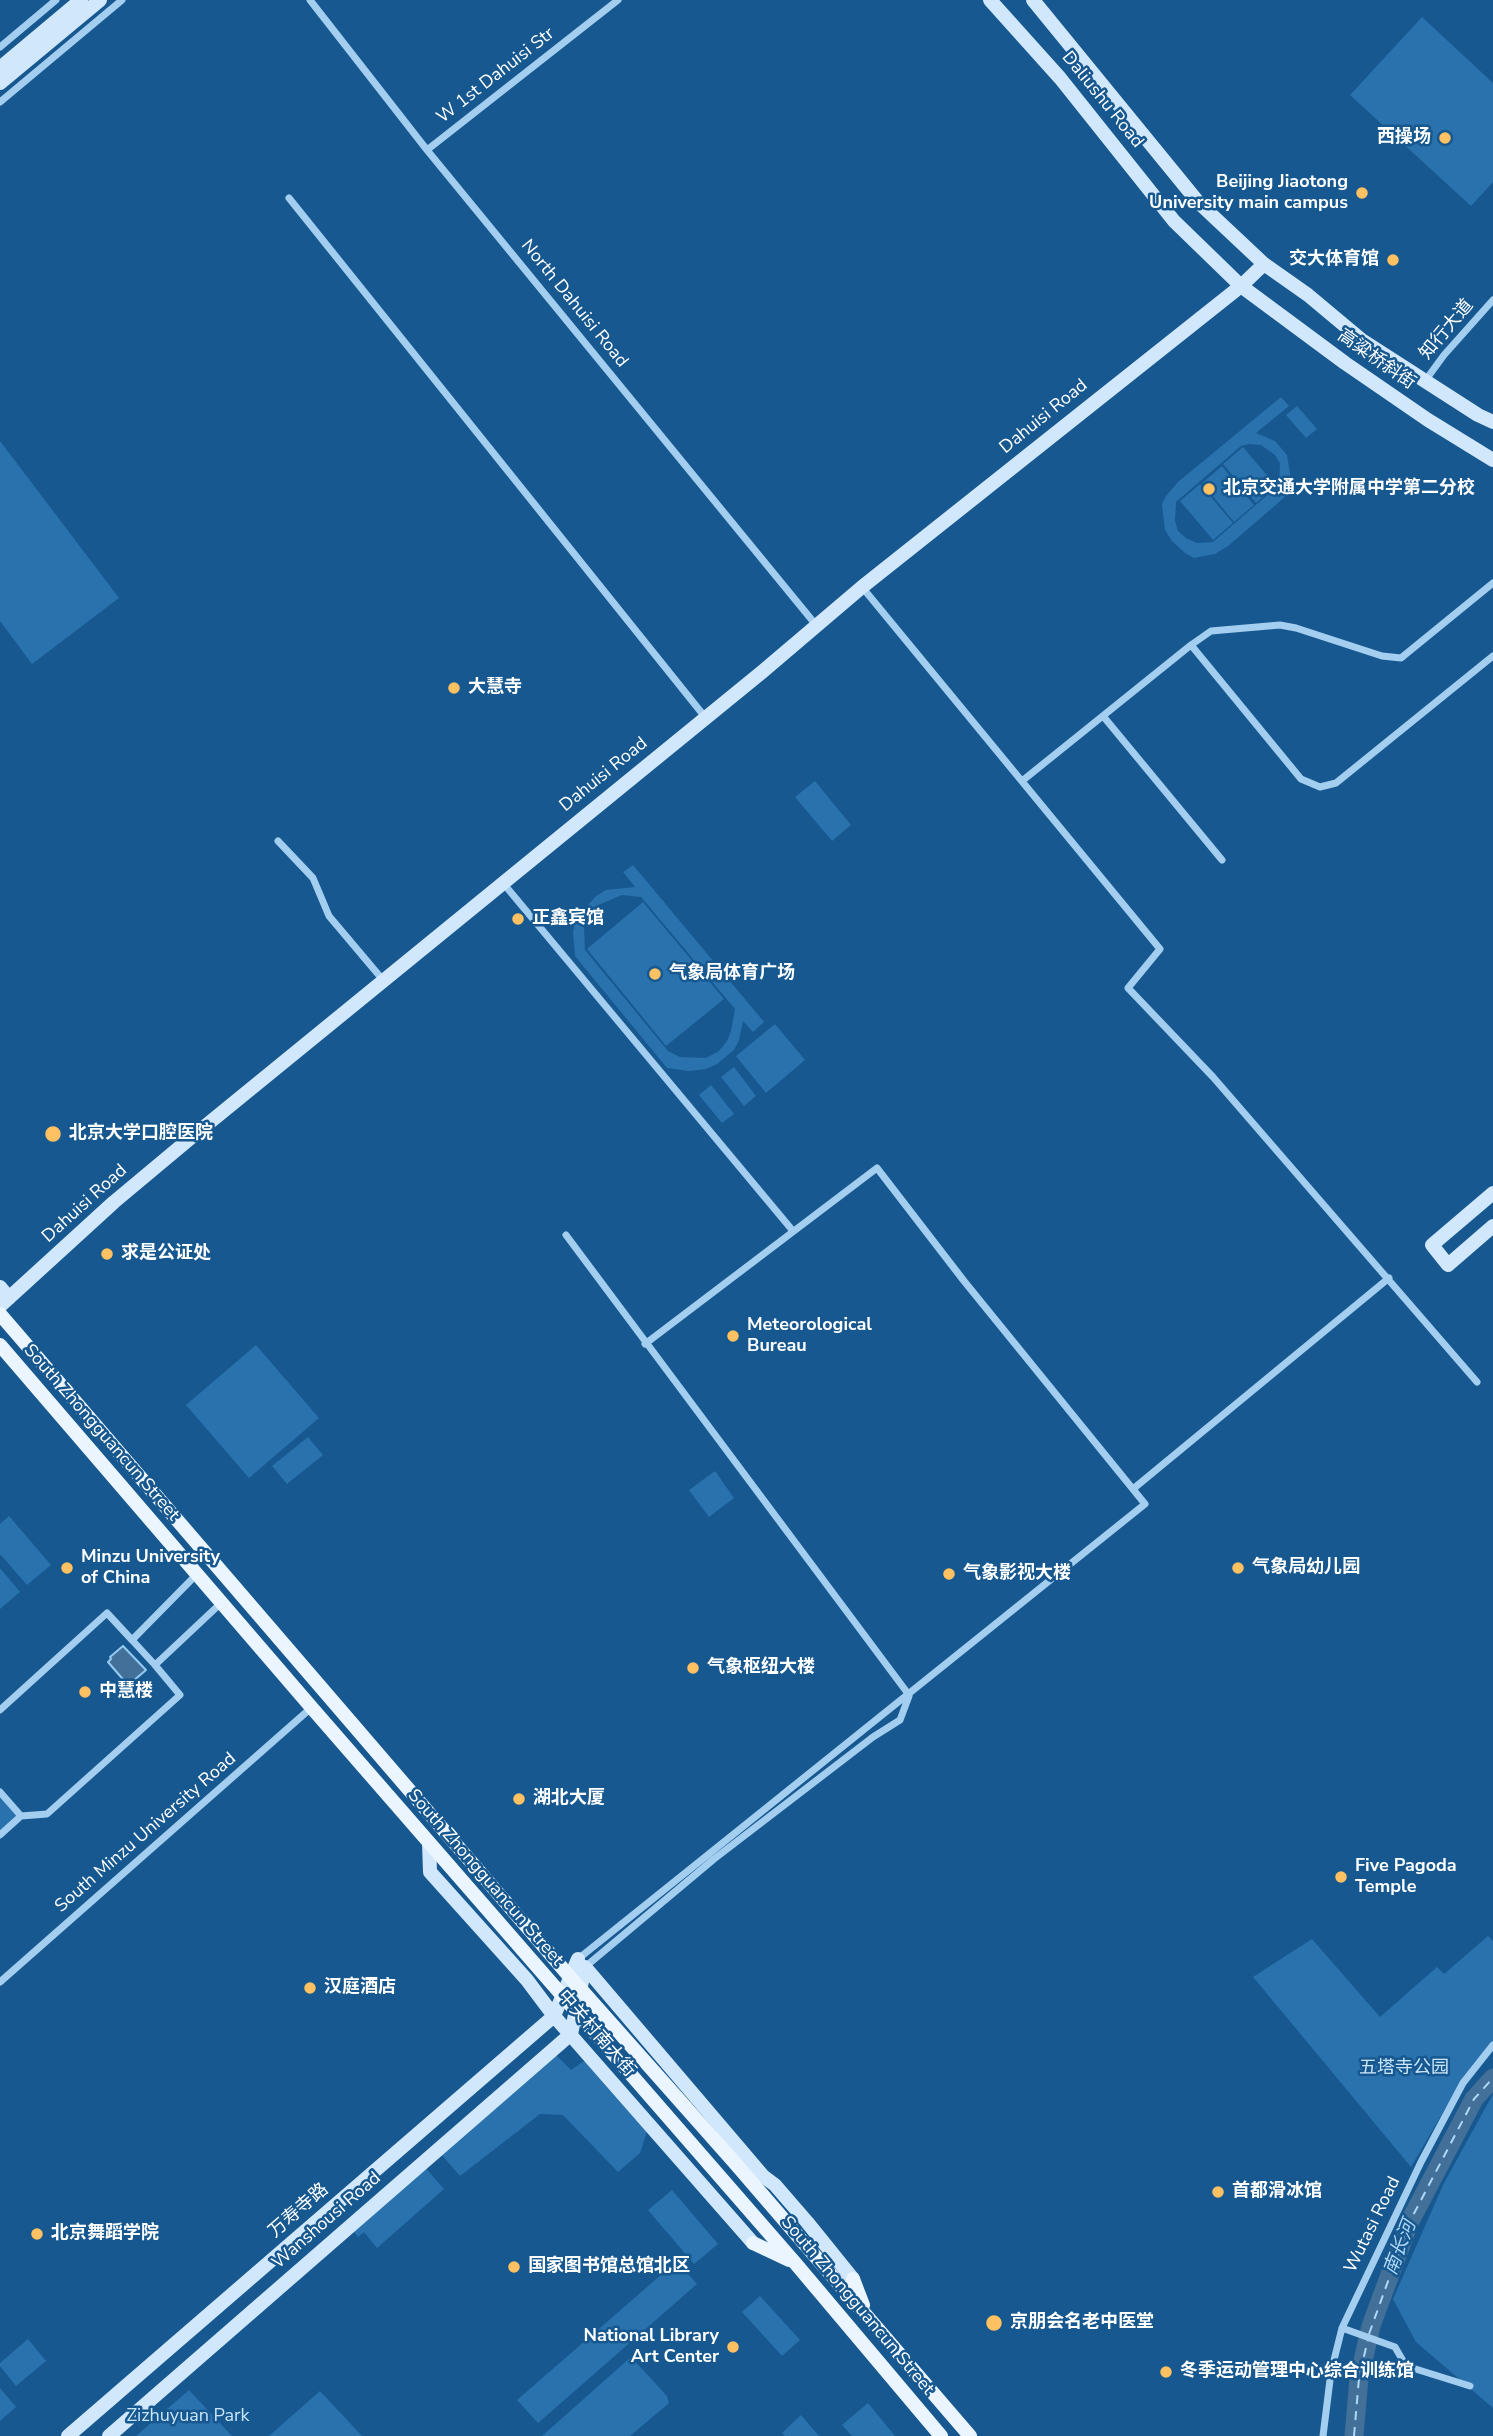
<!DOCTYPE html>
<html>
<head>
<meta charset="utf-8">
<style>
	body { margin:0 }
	canvas { display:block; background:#16588f }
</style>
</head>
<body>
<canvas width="1493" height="2436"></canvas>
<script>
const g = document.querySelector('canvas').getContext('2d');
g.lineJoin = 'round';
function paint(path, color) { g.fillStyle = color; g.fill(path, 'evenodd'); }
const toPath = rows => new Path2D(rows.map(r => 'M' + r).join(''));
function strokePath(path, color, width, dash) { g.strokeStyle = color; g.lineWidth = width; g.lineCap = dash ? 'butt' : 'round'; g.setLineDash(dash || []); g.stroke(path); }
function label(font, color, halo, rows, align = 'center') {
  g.font = font + ' "Nunito Sans","Noto Sans SC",sans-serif'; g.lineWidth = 5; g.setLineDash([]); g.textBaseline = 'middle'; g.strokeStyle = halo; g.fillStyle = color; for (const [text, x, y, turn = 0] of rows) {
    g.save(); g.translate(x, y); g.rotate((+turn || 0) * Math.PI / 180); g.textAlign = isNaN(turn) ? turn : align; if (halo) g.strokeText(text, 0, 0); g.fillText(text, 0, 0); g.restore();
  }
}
paint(toPath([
	[1422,17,1493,83,1493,182,1471,206,1350,95],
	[1281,397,1289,406,1256,433,1275,441,1287,455,1291,479,1285,497,1228,546,1215,554,1194,558,1185,553,1172,541,1165,530,1162,504,1166,496,1178,482],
	[1249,444,1261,445,1275,455,1280,463,1279,485,1213,542,1197,543,1186,538,1178,531,1175,521,1176,502,1241,446],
	[1297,406,1317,429,1306,438,1286,415],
	[0,441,119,598,32,664,0,621],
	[1243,447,1276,486,1256,503,1223,464],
	[1222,466,1254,505,1234,522,1202,483],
	[1200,484,1233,523,1213,540,1180,501],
	[815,781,851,825,832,841,795,797],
	[633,865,764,1022,753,1032,743,1021,739,1040,734,1050,717,1064,706,1069,689,1071,667,1068,575,956,573,932,576,919,596,896,606,890,635,887,623,872],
	[622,895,641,897,735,1009,731,1031,727,1041,719,1051,706,1058,680,1057,668,1051,585,950,584,927,589,917,596,906],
	[643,902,724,999,666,1046,587,949],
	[775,1024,805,1060,766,1093,736,1056],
	[734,1067,756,1096,744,1106,721,1077],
	[711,1085,734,1114,722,1123,699,1095],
	[256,1345,319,1418,249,1478,186,1405],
	[308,1437,323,1455,287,1484,272,1466],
	[715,1471,734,1498,709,1517,689,1490],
	[9,1516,51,1565,27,1585,0,1554,0,1524],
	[0,1568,20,1592,0,1609],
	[0,1792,21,1816,0,1835],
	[1488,1936,1493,1941,1493,2041,1463,2078,1411,2167,1253,1977,1312,1939,1380,2017,1437,1967,1444,1974],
	[555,2054,571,2070,587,2059,648,2128,640,2153,618,2172,563,2115,540,2114,460,2176,440,2153],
	[1493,2094,1493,2408,1416,2342,1393,2299,1444,2183],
	[424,2166,444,2189,377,2248,364,2232,358,2237,352,2229],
	[672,2190,718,2244,694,2264,648,2210],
	[677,2261,697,2284,538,2423,517,2400],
	[760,2296,800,2340,782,2356,742,2312],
	[28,2339,46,2361,16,2386,0,2366,0,2363],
	[631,2357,667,2396,669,2403,630,2436,542,2436],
	[0,2388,16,2407,0,2421],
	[189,2390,232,2436,136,2436],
	[320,2391,362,2436,269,2436],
	[868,2403,895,2436,852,2436,842,2425],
	[801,2415,819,2436,785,2436,782,2433]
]), '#2972ae');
const water = toPath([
	[123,1646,146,1670,132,1682,130,1681,127,1684,108,1662,111,1659,110,1657,123,1646]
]);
paint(water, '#427098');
strokePath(water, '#95caf2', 2);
strokePath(toPath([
	[1354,2436,1359,2378,1371,2326,1409,2223,1474,2099,1493,2078]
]), '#427098', 19);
strokePath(toPath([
	[1369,2334,1409,2223,1474,2099,1493,2078],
	[1354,2436,1359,2378,1368,2339]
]), '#afd7f7', 2, [9, 7]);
strokePath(toPath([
	[310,0,427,150,816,625],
	[0,47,56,0],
	[0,102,122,0],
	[427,150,618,0],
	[289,198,705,717],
	[1425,381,1444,355,1493,300],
	[862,587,1160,949,1128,988,1213,1077,1477,1382],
	[1191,645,1211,631,1280,625,1296,628,1382,656,1401,658,1493,583],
	[1103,716,1222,860],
	[1022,781,1191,645,1301,779,1320,787,1336,783,1493,656],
	[278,841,313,878,329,916,383,980],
	[503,883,793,1231],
	[566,1235,909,1695],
	[1133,1489,1389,1278],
	[132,1640,155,1665],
	[0,1710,107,1613,132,1640,197,1574],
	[0,1792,21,1816],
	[0,1835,21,1816,47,1814,180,1695,155,1665,221,1603],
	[578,1959,1145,1504,964,1281,877,1168,645,1344],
	[585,1967,714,1859,873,1737,900,1720,909,1696],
	[0,1982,311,1708],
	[1342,2328,1395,2347,1406,2366,1470,2386],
	[1323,2436,1331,2372,1342,2328,1421,2162,1463,2083,1493,2045]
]), '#a3cef0', 7);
strokePath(toPath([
	[990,0,1060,78,1174,221,1241,286,1345,363,1428,420,1493,460],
	[1033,0,1198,202,1264,264,1308,295,1363,341,1478,415,1493,422],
	[0,68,81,0],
	[0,83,100,0],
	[1493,1193,1432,1245,1448,1265,1493,1226],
	[0,1287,9,1298],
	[0,1306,114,1202,193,1136,762,672,862,587,1241,286,1264,264],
	[429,1843,430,1872,527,1980,554,2016,753,2243],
	[585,1967,763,2176,775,2185,807,2222,853,2279],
	[68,2436,554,2016,578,1959],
	[109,2436,571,2034,585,1967]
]), '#d1e7fb', 14);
strokePath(toPath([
	[0,1314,570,1977,735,2163,970,2436],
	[0,1345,312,1708,796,2264,941,2436],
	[753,2243,789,2260],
	[853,2279,863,2305]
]), '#ebf5ff', 14);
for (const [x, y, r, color] of [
	[1445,138,7,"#ffc161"],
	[1362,193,7,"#ffc161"],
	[1393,260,7,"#ffc161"],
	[1209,489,7,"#ffc161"],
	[454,688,7,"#ffc161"],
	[518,919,7,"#ffc161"],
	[655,974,7,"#ffc161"],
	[53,1134,9,"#ffc161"],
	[107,1254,7,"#ffc161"],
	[733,1336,7,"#ffc161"],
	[67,1568,7,"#ffc161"],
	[1238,1568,7,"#ffc161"],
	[949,1574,7,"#ffc161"],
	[693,1668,7,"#ffc161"],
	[85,1692,7,"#ffc161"],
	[519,1799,7,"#ffc161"],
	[1341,1877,7,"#ffc161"],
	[310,1988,7,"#ffc161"],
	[1218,2192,7,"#ffc161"],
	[37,2234,7,"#ffc161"],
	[514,2267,7,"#ffc161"],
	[994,2323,9,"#ffc161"],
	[733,2347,7,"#ffc161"],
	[1166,2372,7,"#ffc161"]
]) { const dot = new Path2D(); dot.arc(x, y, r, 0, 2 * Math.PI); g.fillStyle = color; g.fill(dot); strokePath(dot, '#16588f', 2.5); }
label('18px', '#fff', '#16588f', [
	["W 1st Dahuisi Str",496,76,-38],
	["Daliushu Road",1102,100,51],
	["North Dahuisi Road",574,304,51],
	["知行大道",1447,330,-50],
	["高粱桥斜街",1376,360,35],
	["Dahuisi Road",1044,417,-39],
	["Dahuisi Road",604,775,-39],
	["Dahuisi Road",85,1204,-42],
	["South Zhongguancun Street",101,1433,49],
	["South Minzu University Road",146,1833,-41],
	["South Zhongguancun Street",485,1878,49],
	["中关村南大街",596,2034,49],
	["万寿寺路",299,2211,-41],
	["Wanshousi Road",327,2221,-41],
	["Wutasi Road",1373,2225,-64],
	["South Zhongguancun Street",857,2306,50]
]);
label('bold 18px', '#fff', '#16588f', [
	["西操场",1431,138,"right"],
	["Beijing Jiaotong",1348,183,"right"],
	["University main campus",1348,204,"right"],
	["交大体育馆",1379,260,"right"],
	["北京交通大学附属中学第二分校",1223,489],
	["大慧寺",468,688],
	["正鑫宾馆",532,919],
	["气象局体育广场",669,974],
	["北京大学口腔医院",69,1134],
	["求是公证处",121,1254],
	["Meteorological",747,1326],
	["Bureau",747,1347],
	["Minzu University",81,1558],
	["of China",81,1579],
	["气象局幼儿园",1252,1568],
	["气象影视大楼",963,1574],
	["气象枢纽大楼",707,1668],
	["中慧楼",99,1692],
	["湖北大厦",533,1799],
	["Five Pagoda",1355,1867],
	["Temple",1355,1888],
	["汉庭酒店",324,1988],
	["首都滑冰馆",1232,2192],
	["北京舞蹈学院",51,2234],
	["国家图书馆总馆北区",528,2267],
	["京朋会名老中医堂",1010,2323],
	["National Library",719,2337,"right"],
	["Art Center",719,2358,"right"],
	["冬季运动管理中心综合训练馆",1180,2372]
], 'left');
label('18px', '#c9e5fb', '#16588f', [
	["五塔寺公园",1404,2069],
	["Zizhuyuan Park",188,2417]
]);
label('italic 19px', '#afd7f7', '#16588f', [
	["南长河",1401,2248,-69]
]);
</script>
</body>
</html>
